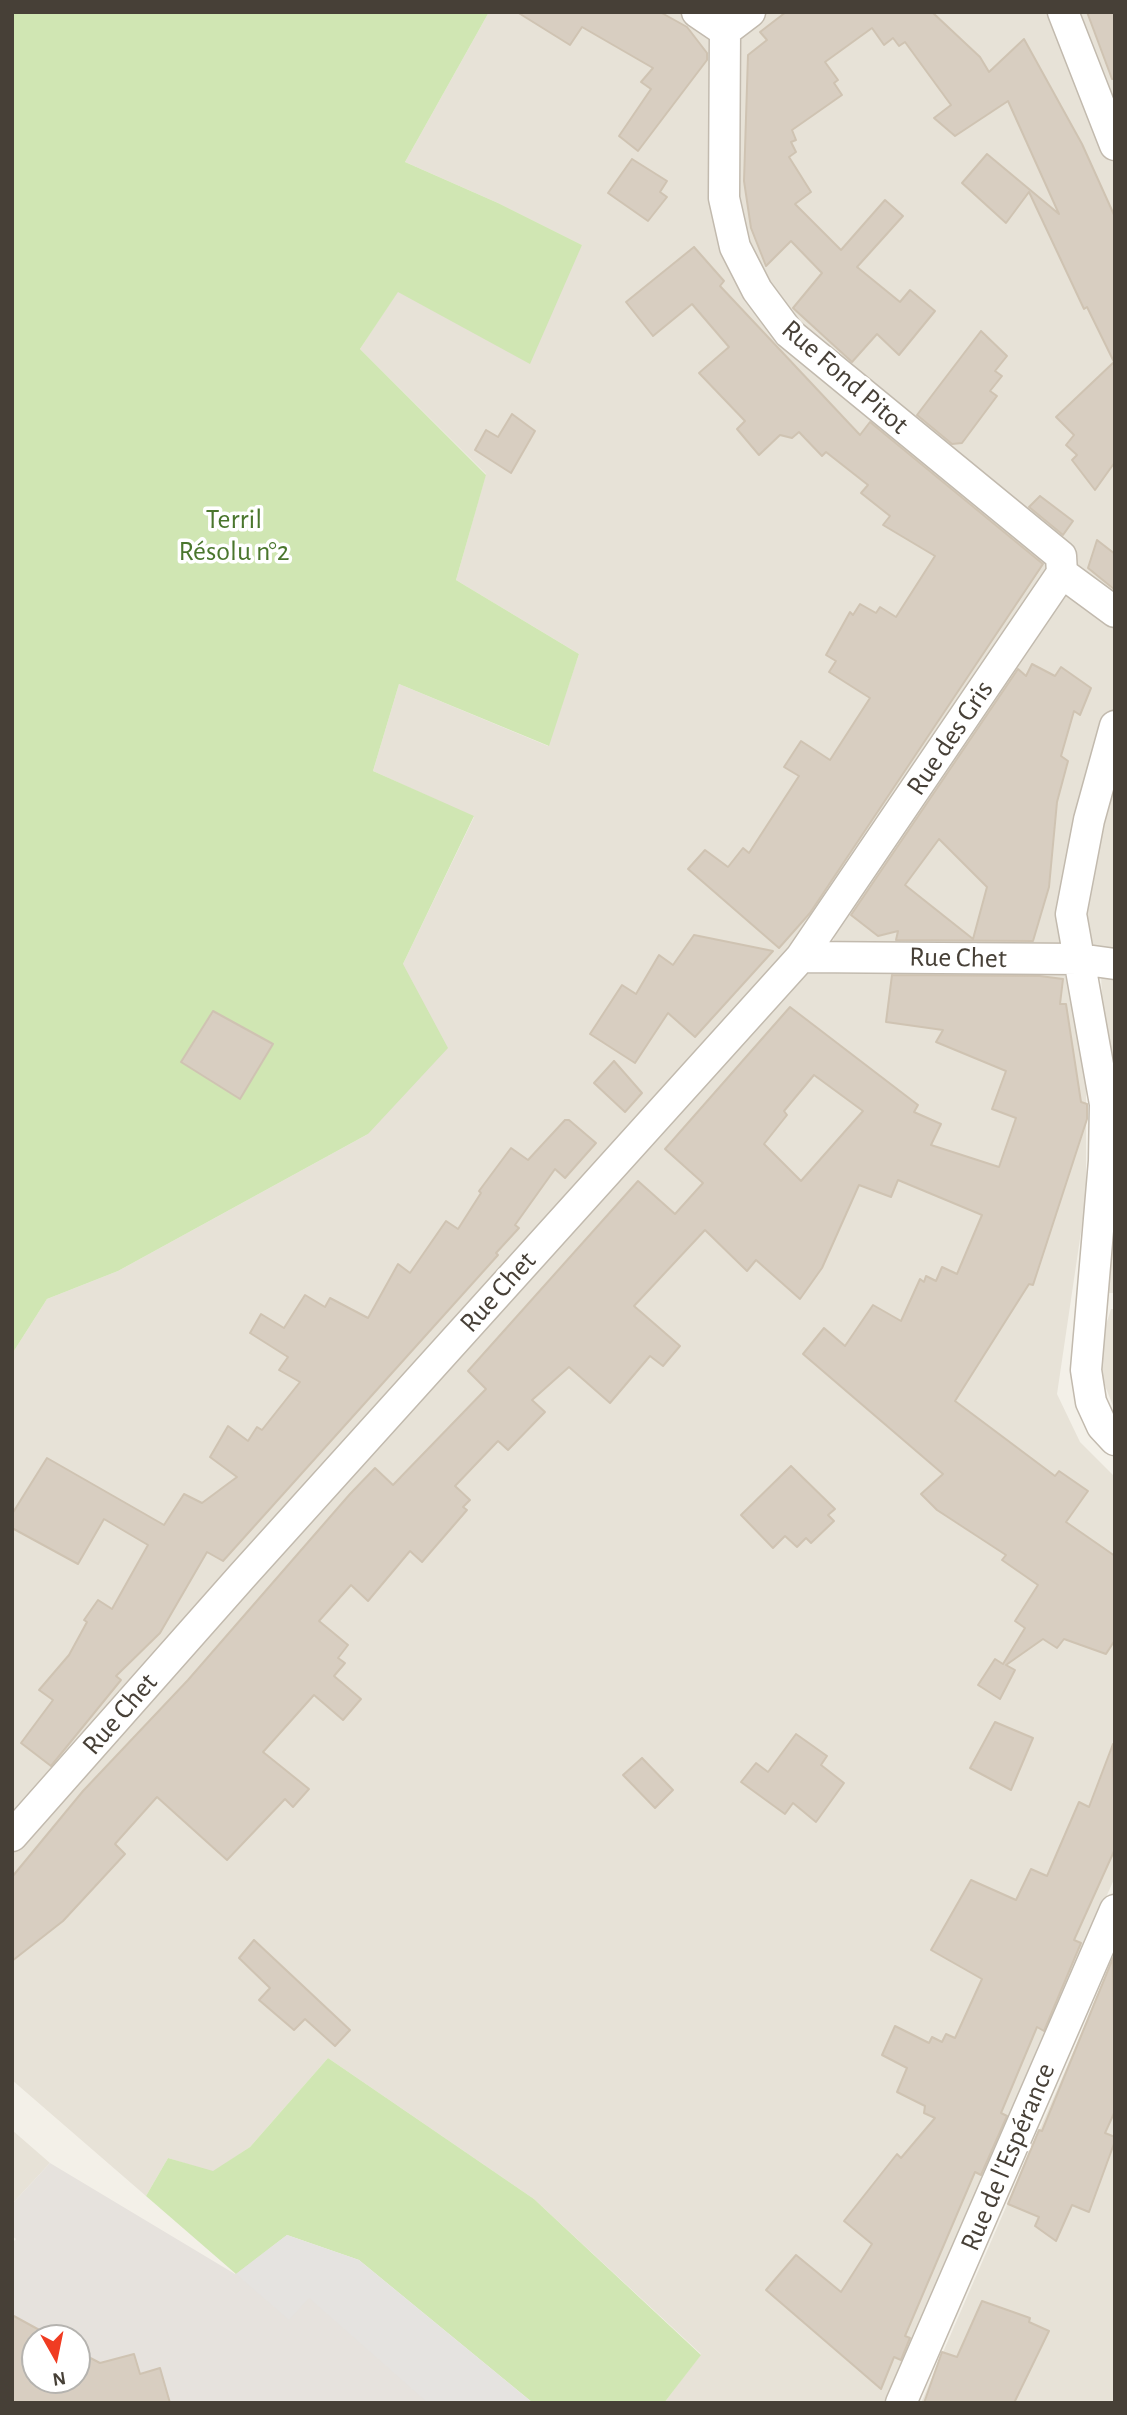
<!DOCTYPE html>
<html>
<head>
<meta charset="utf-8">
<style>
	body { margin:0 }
	#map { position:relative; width:1127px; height:2415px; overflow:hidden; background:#f3f0e8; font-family:"Alegreya Sans",sans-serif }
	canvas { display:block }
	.frame { position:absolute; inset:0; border:14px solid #474037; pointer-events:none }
	.north { position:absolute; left:21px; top:2324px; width:70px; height:70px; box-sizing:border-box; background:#fff; border:2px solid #b5b3af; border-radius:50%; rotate:171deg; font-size:19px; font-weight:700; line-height:28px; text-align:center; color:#474037 }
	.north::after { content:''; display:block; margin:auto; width:24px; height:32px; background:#f03c22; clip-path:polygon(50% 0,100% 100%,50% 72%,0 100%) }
</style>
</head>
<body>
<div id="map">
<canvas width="1127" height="2415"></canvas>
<div class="frame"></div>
<div class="north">N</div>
</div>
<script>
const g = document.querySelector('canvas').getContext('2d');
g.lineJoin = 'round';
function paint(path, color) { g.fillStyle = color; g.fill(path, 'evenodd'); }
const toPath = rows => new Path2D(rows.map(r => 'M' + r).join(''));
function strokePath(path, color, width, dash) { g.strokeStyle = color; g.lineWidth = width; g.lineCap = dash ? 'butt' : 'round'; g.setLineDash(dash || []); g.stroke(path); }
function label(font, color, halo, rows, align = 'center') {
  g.font = font + ' "Alegreya Sans",sans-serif'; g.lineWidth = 7; g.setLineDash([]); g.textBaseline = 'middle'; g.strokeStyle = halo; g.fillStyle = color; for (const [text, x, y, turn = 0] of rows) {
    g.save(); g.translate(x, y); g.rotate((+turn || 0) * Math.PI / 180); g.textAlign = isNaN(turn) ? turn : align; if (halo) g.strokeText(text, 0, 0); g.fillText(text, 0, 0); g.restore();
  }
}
paint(toPath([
	[489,12,681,12,711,36,709,77,724,198,725,31,697,12,1115,12,1115,612,1060,588,1115,623,1115,952,832,946,840,912,12,1831,12,1354,47,1299,118,1271,368,1134,403,964,474,817,373,771,399,684,548,746,579,654,456,580,486,474,360,349,398,291,582,245,498,203,405,162],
	[1064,970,1086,1069,1086,1198,1057,1394,1080,1442,1115,1477,1115,1877,884,2403,664,2403,701,2354,534,2199,328,2058,250,2147,213,2172,168,2158,146,2196,12,2080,12,1835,233,1608,806,974],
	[1101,974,1115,975,1115,1110,1104,1045],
	[1115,1208,1115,1293,1106,1293],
	[1111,1309,1115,1309,1115,1411,1095,1360],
	[1115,1954,1115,2403,921,2403,1095,2002],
	[12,2130,50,2163,12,2204]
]), '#e7e2d7');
paint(toPath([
	[50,2163,235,2274,287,2235,533,2403,12,2403,12,2243,16,2239,12,2236,12,2204],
	[35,2338,77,2338,77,2380,35,2380]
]), '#e6e2dd');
paint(toPath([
	[12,12,489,12,405,162,498,203,582,245,530,364,398,292,360,349,486,475,456,580,579,654,549,746,399,684,373,771,474,816,403,964,448,1048,368,1134,118,1271,47,1299,12,1354],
	[328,2058,534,2199,701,2355,664,2403,533,2403,359,2260,287,2235,236,2274,146,2196,168,2158,213,2171,250,2147]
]), '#d0e6b3');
paint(toPath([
	[287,2235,359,2260,533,2403,428,2403,309,2298,289,2320,236,2274]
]), '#e5e3e0');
const building = toPath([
	[517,12,660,12,687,27,707,53,707,60,638,151,619,136,651,89,641,82,653,68,582,27,570,45,517,12],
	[786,12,932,12,980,57,989,72,1024,39,1082,144,1115,217,1115,462,1095,490,1072,460,1077,455,1066,445,1074,435,1056,417,1114,362,1087,307,1084,309,1029,192,1006,223,962,183,987,154,1059,214,1008,101,955,136,934,118,951,105,905,42,899,46,893,38,884,45,872,28,825,62,838,80,834,83,842,95,792,130,796,140,791,142,796,152,789,157,811,192,795,204,841,250,885,200,903,216,857,267,900,302,910,290,935,311,899,355,877,334,852,362,793,308,822,273,791,241,766,266,751,228,744,181,748,55,767,40,760,32,786,12],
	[1087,12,1115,12,1115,79,1112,79,1087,12],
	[632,159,667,181,660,192,667,197,648,221,608,193,632,159],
	[694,247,724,281,720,286,860,435,870,422,1043,564,810,913,779,948,688,869,705,850,728,867,743,848,749,853,799,776,784,767,801,741,830,760,870,698,829,672,836,661,826,655,850,612,853,615,860,604,876,613,880,607,896,617,935,556,883,525,890,516,861,493,868,485,826,452,822,456,799,432,792,438,780,435,759,455,737,429,745,421,699,373,729,347,692,304,653,336,626,302,694,247],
	[981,331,1007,356,995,371,1002,376,990,391,997,396,962,443,952,444,917,415,981,331],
	[512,414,535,431,511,473,475,450,486,430,498,437,512,414],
	[1040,496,1073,521,1063,535,1029,507,1040,496],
	[1097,540,1115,554,1115,590,1088,568,1097,540],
	[1032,664,1055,676,1061,667,1091,688,1080,715,1074,711,1061,756,1068,761,1057,802,1049,887,1033,941,896,940,898,931,878,936,851,915,1018,669,1026,676,1032,664],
	[939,839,987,887,973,939,905,885,939,839],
	[694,935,773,951,695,1037,668,1013,635,1063,590,1034,622,985,636,994,659,955,673,965,694,935],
	[892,975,1040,976,1063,979,1060,1004,1066,1004,1081,1102,1087,1104,1087,1119,1033,1285,1029,1284,955,1401,1055,1476,1059,1471,1088,1491,1066,1522,1115,1556,1115,1640,1106,1654,1064,1639,1057,1648,1043,1639,1006,1665,1015,1670,1000,1699,978,1685,995,1659,1003,1664,1025,1628,1015,1621,1038,1585,1002,1560,1006,1555,937,1510,921,1494,943,1474,803,1354,824,1328,845,1346,873,1305,901,1321,920,1279,924,1282,926,1276,936,1281,942,1267,957,1274,982,1215,898,1180,891,1197,859,1185,822,1268,800,1299,756,1260,747,1271,705,1230,634,1306,680,1346,663,1366,650,1356,610,1403,569,1367,532,1400,545,1412,508,1450,498,1441,455,1486,470,1500,463,1507,467,1510,422,1562,410,1551,368,1601,351,1585,319,1621,348,1645,338,1658,345,1663,334,1676,361,1699,343,1720,314,1695,263,1752,309,1789,293,1807,285,1799,227,1860,157,1797,115,1844,125,1854,63,1921,12,1961,12,1877,83,1791,188,1680,350,1494,375,1468,393,1485,486,1389,468,1371,638,1181,675,1214,703,1183,665,1149,790,1007,918,1105,914,1112,941,1124,931,1145,999,1167,1016,1118,992,1109,1006,1071,936,1042,943,1030,886,1022,892,975],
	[814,1075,863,1111,801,1181,764,1144,787,1115,784,1111,814,1075],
	[213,1011,273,1044,240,1099,181,1062,213,1011],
	[614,1061,642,1093,625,1112,594,1083,614,1061],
	[565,1120,569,1120,596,1143,565,1178,555,1169,515,1225,519,1228,496,1253,498,1255,223,1561,207,1552,160,1633,116,1676,121,1680,51,1766,21,1743,53,1700,39,1690,69,1655,87,1622,84,1620,98,1600,112,1609,148,1545,104,1519,78,1564,12,1528,12,1514,47,1458,164,1525,184,1494,202,1503,237,1477,210,1457,228,1426,248,1441,257,1427,262,1430,300,1382,279,1370,288,1357,250,1333,261,1314,284,1328,305,1295,325,1307,330,1298,368,1318,398,1264,410,1273,446,1221,458,1229,481,1193,479,1191,511,1148,528,1160,565,1120],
	[791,1466,835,1509,828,1515,834,1521,811,1543,806,1538,797,1547,785,1536,773,1548,741,1515,791,1466],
	[995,1722,1033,1738,1011,1790,970,1768,995,1722],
	[796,1734,827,1756,821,1765,844,1783,816,1822,793,1803,785,1814,741,1782,756,1763,768,1772,796,1734],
	[1113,1744,1115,1849,1074,1940,1081,1943,1044,2031,1037,2027,1001,2113,1007,2116,981,2175,975,2172,905,2336,910,2338,901,2360,894,2357,881,2389,766,2290,796,2255,841,2292,872,2244,844,2221,897,2154,901,2158,935,2118,924,2113,925,2106,897,2092,907,2068,882,2055,895,2026,929,2043,932,2037,942,2042,946,2034,955,2038,982,1979,931,1950,971,1880,1016,1900,1031,1869,1047,1876,1079,1802,1089,1807,1113,1744],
	[642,1758,673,1790,655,1808,623,1775,642,1758],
	[254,1940,350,2030,335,2046,305,2019,294,2030,259,2000,270,1988,239,1958,254,1940],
	[1113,1958,1115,2111,1105,2133,1115,2137,1115,2141,1089,2212,1072,2205,1056,2241,1035,2226,1039,2217,1008,2204,1039,2130,1042,2131,1113,1958],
	[982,2301,1030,2318,1029,2322,1049,2331,1014,2403,924,2403,942,2352,957,2357,982,2301],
	[12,2315,54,2338,35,2338,35,2380,77,2380,77,2351,100,2363,134,2354,140,2374,160,2368,170,2403,12,2403,12,2315]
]);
paint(building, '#d8cec1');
strokePath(building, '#cfc3b2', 2);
const street = toPath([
	[697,12,725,31,724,198,735,247,757,290,789,333,1061,556,1062,573],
	[1063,12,1115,145],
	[725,31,750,12],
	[1062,573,1115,612],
	[1115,726,1089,820,1071,914,1105,1104,1104,1161,1086,1370,1091,1402,1102,1426,1115,1440],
	[801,957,1062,573],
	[12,1836,243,1575,801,957,1079,959,1115,964],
	[901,2403,1115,1910]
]);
strokePath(street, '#c2baae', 33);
strokePath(street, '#fff', 30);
label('28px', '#474037', '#fff', [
	["Rue Fond Pitot",845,377,41],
	["Rue des Gris",950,738,-56],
	["Rue Chet",958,958,1],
	["Rue Chet",498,1292,-48],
	["Rue Chet",120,1714,-49],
	["Rue de l'Espérance",1008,2157,-67]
]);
label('28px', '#4a762d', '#fff', [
	["Terril",234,520],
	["Résolu n°2",234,552]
]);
</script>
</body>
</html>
